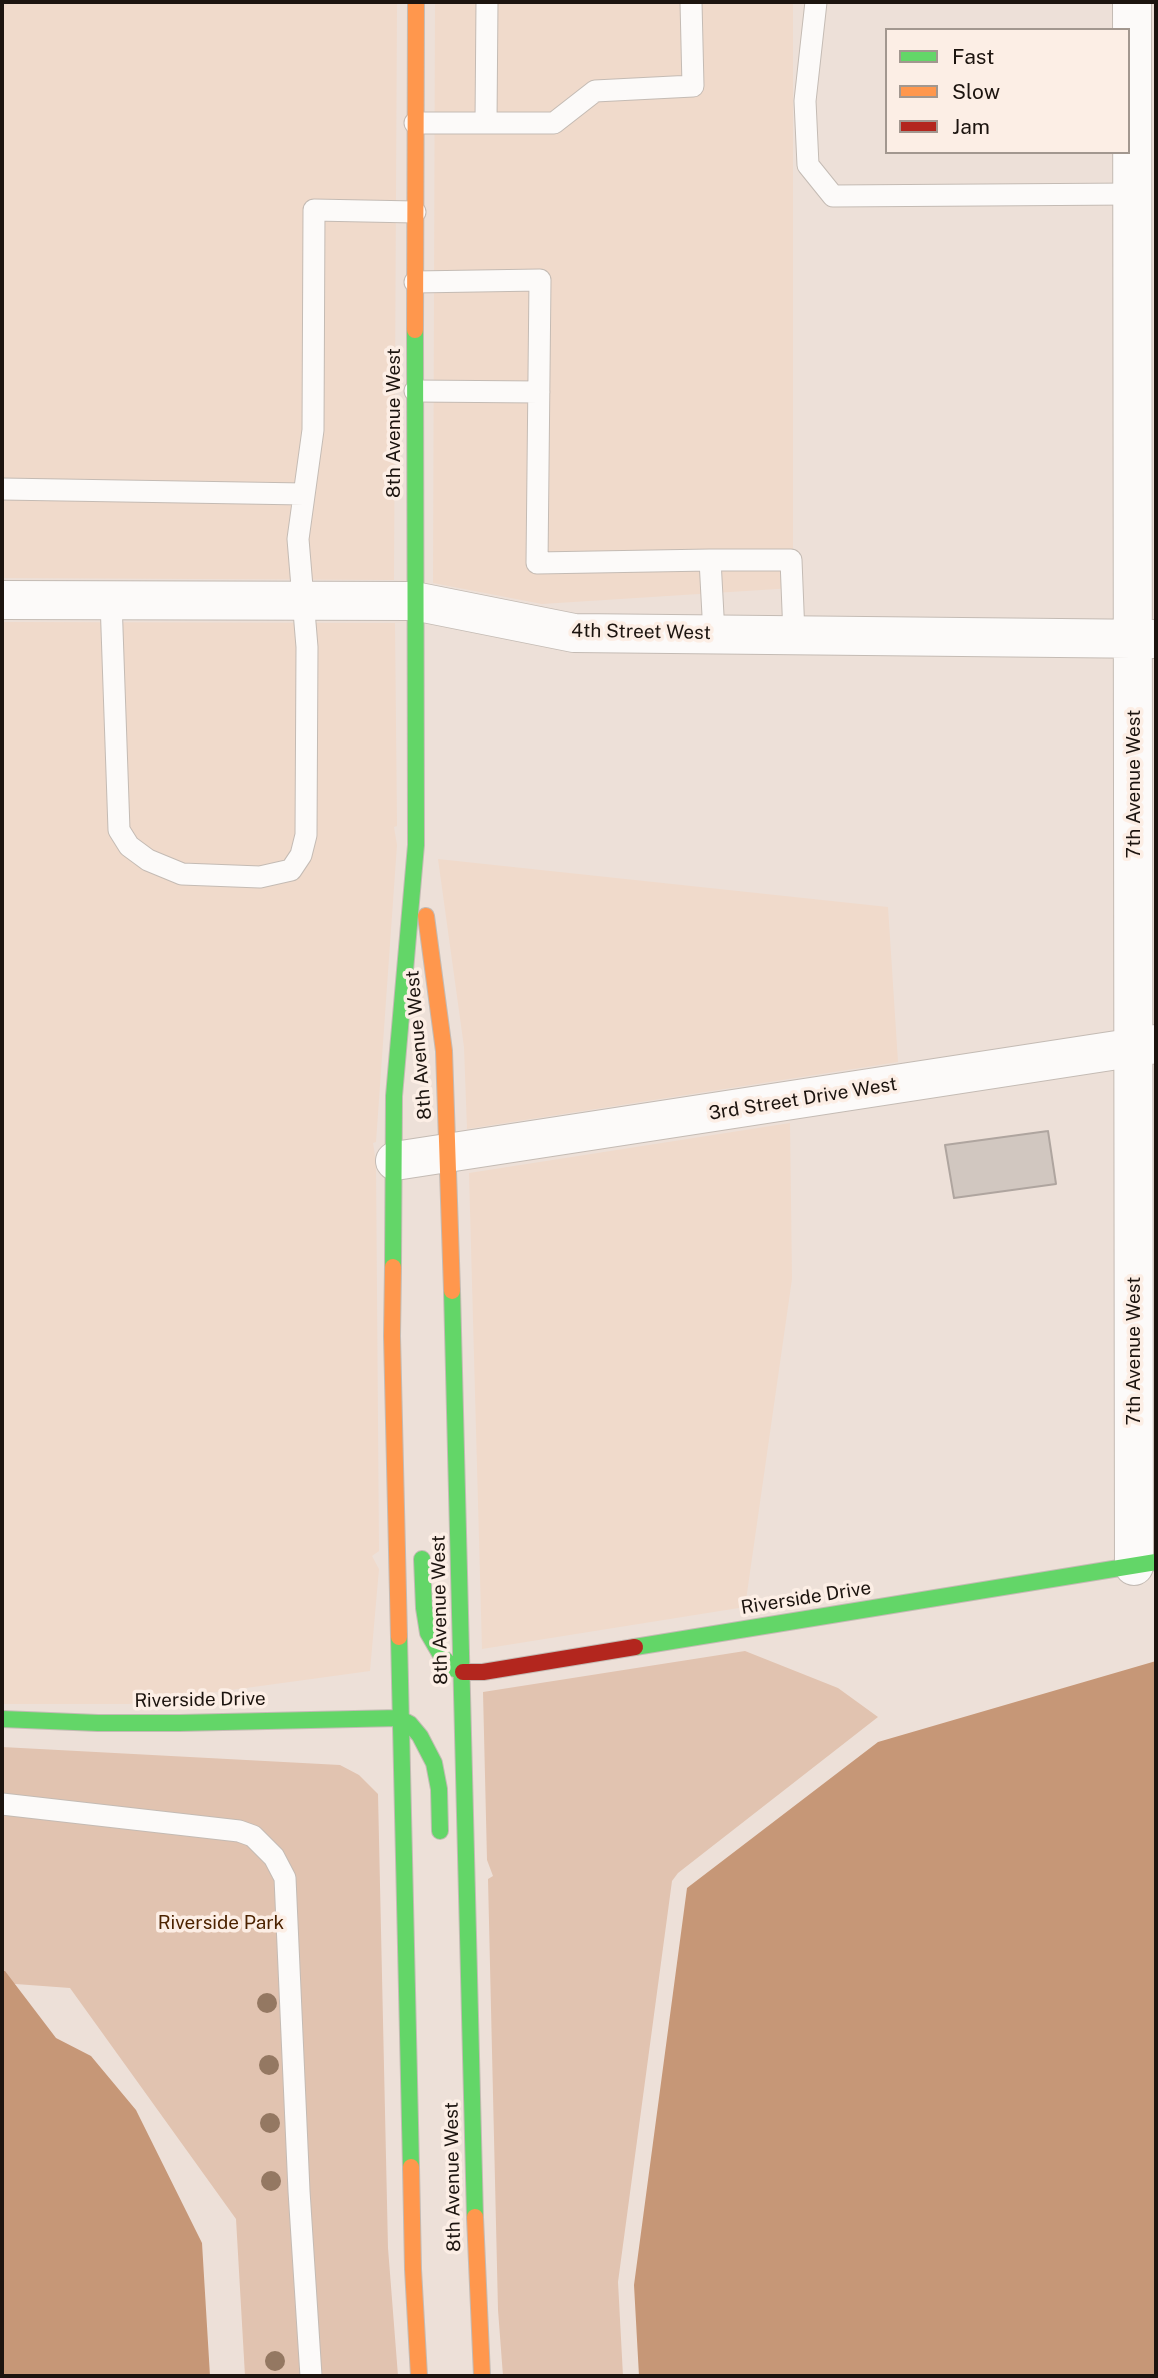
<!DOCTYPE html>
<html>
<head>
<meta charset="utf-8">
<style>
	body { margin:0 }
	#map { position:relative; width:1158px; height:2378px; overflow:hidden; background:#ede0d8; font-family:"Public Sans",sans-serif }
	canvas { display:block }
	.frame { position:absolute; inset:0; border:4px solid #1c140f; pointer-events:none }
	.legend { position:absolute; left:885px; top:28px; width:245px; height:126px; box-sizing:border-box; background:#fceee5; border:2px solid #a2978f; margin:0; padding:9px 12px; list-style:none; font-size:21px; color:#1c140f }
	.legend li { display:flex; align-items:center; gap:14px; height:35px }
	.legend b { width:35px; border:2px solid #a2978f }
</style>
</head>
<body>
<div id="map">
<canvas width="1158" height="2378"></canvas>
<div class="frame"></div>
<ul class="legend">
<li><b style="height:9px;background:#63d668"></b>Fast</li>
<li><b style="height:9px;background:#ff974d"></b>Slow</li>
<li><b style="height:9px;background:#b3261e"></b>Jam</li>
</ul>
</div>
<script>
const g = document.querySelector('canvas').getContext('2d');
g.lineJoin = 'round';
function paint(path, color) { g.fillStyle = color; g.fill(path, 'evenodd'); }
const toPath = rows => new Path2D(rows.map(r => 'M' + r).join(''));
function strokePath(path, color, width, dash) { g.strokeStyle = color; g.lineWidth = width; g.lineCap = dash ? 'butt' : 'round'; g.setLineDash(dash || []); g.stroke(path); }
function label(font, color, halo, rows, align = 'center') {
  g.font = font + ' "Public Sans",sans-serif'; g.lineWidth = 7; g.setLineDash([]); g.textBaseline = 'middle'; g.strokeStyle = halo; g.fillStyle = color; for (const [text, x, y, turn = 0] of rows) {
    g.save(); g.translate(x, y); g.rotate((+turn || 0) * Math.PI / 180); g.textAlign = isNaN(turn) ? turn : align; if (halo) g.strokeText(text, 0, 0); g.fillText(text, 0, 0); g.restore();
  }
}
paint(toPath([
	[2,2,397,2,394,580,2,578],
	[435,2,793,2,793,588,542,604,433,583],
	[2,622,395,623,397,826,394,827,397,845,376,1142,373,1143,376,1162,379,1551,372,1556,379,1569,370,1671,129,1704,2,1704],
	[438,859,888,907,898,1062,467,1129,464,1047],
	[790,1123,792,1279,745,1607,482,1649,469,1173]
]), '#f0dacb');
paint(toPath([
	[745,1651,838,1688,878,1717,678,1873,672,1881,618,2282,623,2376,503,2376,498,2310,488,1879,493,1876,487,1860,483,1692],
	[2,1747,340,1765,359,1775,378,1794,388,2248,398,2376,245,2376,236,2219,70,1988,2,1983]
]), '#e1c3b0');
paint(toPath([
	[1156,1661,1156,2376,639,2376,634,2285,687,1888,878,1742],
	[2,1971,5,1971,56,2038,91,2056,136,2110,202,2243,210,2376,2,2376]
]), '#c69777');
const building = toPath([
	[1048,1131,1056,1184,954,1198,945,1145,1048,1131]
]);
paint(building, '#d1c7c0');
strokePath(building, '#afa59f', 2);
const lane = toPath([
	[816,2,805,101,808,165,833,196,1132,194],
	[486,122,487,2],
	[415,123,554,123,595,91,693,86,691,2],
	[415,282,540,280,537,563,710,560,714,634],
	[415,391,539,392],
	[2,489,304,494],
	[710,560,791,560,794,635],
	[111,600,119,830,129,846,148,860,182,874,260,877,291,870,301,855,306,835,307,647,298,539,313,430,314,210,415,212],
	[2,1804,239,1831,253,1836,274,1857,285,1878,299,2191,311,2376]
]);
const street = toPath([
	[1132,2,1134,1566],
	[2,600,414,601,574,633,1156,639],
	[395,1161,1156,1044]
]);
const fast = toPath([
	[393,1267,394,1096,416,845,415,330],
	[452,1291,475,2217],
	[422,1559,424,1608,428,1633,442,1657,455,1669,463,1672],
	[399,1637,411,2167],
	[635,1647,1156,1562],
	[399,1718,410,1724,420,1736,434,1763,439,1789,440,1831],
	[2,1719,98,1723,179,1723,399,1718]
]);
const slow = toPath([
	[415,330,416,2],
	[426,916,444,1051,452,1291],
	[393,1267,392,1336,399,1637],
	[411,2167,413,2269,419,2376],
	[475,2217,482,2376]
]);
const jam = toPath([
	[463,1672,483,1672,635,1647]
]);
strokePath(lane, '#c4bbb4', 23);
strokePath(street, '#c4bbb4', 40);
strokePath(fast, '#c4bbb4', 18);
strokePath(slow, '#c4bbb4', 18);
strokePath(jam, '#c4bbb4', 18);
strokePath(lane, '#fcfaf9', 21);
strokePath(street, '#fcfaf9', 38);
strokePath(fast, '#63d668', 16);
strokePath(slow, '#ff974d', 16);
strokePath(jam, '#b3261e', 16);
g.fillStyle = '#947862';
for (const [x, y] of [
	[267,2003],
	[269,2065],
	[270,2123],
	[271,2181],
	[275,2361]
]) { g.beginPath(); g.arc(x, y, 10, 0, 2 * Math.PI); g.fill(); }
label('19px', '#1c140f', '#fceee5', [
	["8th Avenue West",394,423,-90],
	["4th Street West",641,632,1],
	["7th Avenue West",1134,784,-90],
	["8th Avenue West",419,1045,-95],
	["3rd Street Drive West",803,1099,-9],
	["7th Avenue West",1134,1351,-90],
	["Riverside Drive",806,1598,-9],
	["8th Avenue West",440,1610,-91],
	["Riverside Drive",200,1700,-1],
	["8th Avenue West",453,2177,-91]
]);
label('19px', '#4c2301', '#fceee5', [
	["Riverside Park",221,1923]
]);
</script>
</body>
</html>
